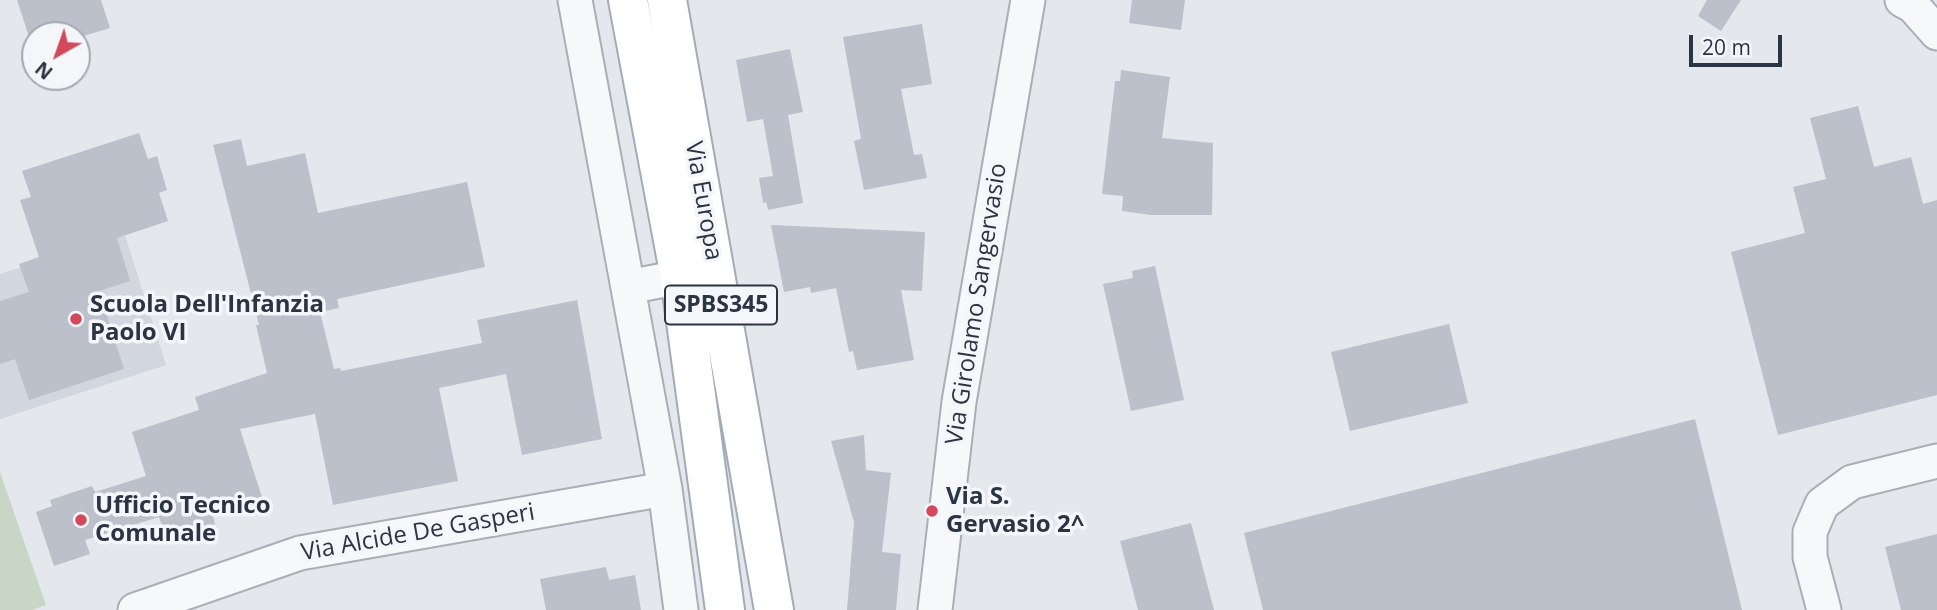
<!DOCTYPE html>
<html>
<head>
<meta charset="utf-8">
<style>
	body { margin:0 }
	#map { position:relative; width:1937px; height:610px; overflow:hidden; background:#e4e7ec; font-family:"Open Sans",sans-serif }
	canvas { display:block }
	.north { position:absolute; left:21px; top:21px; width:70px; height:70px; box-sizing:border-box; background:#f4f6f9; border:2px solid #a4a8b1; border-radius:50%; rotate:220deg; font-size:19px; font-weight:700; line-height:28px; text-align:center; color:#2b3445 }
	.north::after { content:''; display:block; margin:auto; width:24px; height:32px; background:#d1495b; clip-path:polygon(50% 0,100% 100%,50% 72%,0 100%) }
	.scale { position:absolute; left:1689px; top:35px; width:93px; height:32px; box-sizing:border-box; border:4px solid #2b3445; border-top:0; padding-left:9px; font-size:21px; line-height:24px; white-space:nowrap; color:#2b3445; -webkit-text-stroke:5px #f4f6f9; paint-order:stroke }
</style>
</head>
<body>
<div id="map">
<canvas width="1937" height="610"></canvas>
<div class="north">N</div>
<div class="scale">20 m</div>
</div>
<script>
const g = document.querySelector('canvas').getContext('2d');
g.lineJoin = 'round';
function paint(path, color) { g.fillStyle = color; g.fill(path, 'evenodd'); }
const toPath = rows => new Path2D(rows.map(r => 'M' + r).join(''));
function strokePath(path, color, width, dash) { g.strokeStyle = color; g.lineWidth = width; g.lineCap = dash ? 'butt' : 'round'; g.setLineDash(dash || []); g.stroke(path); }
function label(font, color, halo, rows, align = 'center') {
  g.font = font + ' "Open Sans",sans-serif'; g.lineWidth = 7; g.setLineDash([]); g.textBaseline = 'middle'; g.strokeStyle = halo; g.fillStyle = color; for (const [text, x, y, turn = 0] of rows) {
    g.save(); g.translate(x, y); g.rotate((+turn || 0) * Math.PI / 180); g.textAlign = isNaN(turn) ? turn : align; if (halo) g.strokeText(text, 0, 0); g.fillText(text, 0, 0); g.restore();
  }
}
paint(toPath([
	[125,235,166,365,0,419,0,274]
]), '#d2d6de');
paint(toPath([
	[0,472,46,605,32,610,0,610]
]), '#c9d6c5');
paint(toPath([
	[17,0,101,0,110,28,77,38,77,31,64,35,35,35,35,44,32,46],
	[1132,0,1185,0,1181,30,1129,23],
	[1707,0,1741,0,1721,31,1698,16],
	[922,24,932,84,901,89,914,155,922,154,927,178,864,190,854,141,861,139,843,37],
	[790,49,803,112,788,115,803,203,768,210,766,202,763,203,759,178,773,176,763,119,747,122,736,60],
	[1121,70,1170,77,1162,138,1213,143,1212,215,1151,215,1122,211,1123,196,1102,194,1115,81,1120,81],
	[1858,106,1874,167,1911,157,1923,204,1937,200,1937,395,1778,435,1731,252,1805,233,1793,187,1826,179,1810,118],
	[139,133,148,159,157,156,167,190,159,193,168,221,117,238,130,281,99,291,124,369,29,400,15,359,0,364,0,301,29,292,19,264,39,257,20,200,31,197,22,171],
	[241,139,247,166,305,153,318,213,467,182,485,267,337,299,339,308,320,312,334,369,340,368,341,371,482,343,477,320,577,300,602,439,522,455,506,374,439,388,458,481,333,505,315,414,240,429,263,500,213,516,215,524,167,540,159,517,85,540,90,554,54,566,36,512,52,506,50,500,92,486,95,492,146,476,132,432,199,410,195,397,267,373,256,325,259,325,213,145],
	[771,225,925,232,922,291,901,290,914,360,857,370,853,351,849,352,836,288,811,293,810,287,784,292],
	[1155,266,1184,400,1131,411,1103,284,1133,278,1132,271],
	[1449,324,1468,403,1350,431,1331,352],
	[1695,419,1742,610,1263,610,1244,533],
	[864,435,866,470,891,473,882,552,901,554,896,610,847,610,854,522,831,441],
	[1191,523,1214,610,1138,610,1120,541],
	[1937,534,1937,610,1901,610,1885,547],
	[606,567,609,580,635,575,641,610,546,610,540,579]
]), '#bbc0ca');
const minor = toPath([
	[575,0,665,489,681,610],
	[1902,0,1913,6,1937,33],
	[628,287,680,277],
	[135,610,300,553,665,489],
	[935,610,959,402,1028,0],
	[1824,610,1810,557,1810,532,1822,504,1852,482,1937,461]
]);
const major = toPath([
	[628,0,680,277,725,610],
	[667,0,774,610]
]);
strokePath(minor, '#a9aeb7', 37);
strokePath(major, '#a3abb8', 42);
strokePath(minor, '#f7f8fa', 33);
strokePath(major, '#fff', 38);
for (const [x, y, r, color] of [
	[76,319,7,"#d1495b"],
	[932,511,7,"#d1495b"],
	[81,520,7,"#d1495b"]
]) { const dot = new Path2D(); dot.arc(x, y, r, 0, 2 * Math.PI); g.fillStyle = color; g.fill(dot); strokePath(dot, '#f4f6f9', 2.5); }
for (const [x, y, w] of [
	[721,305,112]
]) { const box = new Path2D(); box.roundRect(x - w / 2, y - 19.5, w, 39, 5); g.fillStyle = '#f4f6f9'; g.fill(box); strokePath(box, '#2b3445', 2); }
label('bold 23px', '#2b3445', null, [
	["SPBS345",721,305]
]);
label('24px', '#2b3445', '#f4f6f9', [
	["Via Europa",703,201,80],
	["Via Girolamo Sangervasio",977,304,-81],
	["Via Alcide De Gasperi",418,533,-10]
]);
label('bold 24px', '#2b3445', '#f4f6f9', [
	["Scuola Dell'Infanzia",90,305],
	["Paolo VI",90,333],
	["Via S.",946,497],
	["Gervasio 2^",946,525],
	["Ufficio Tecnico",95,506],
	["Comunale",95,534]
], 'left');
</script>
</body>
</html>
